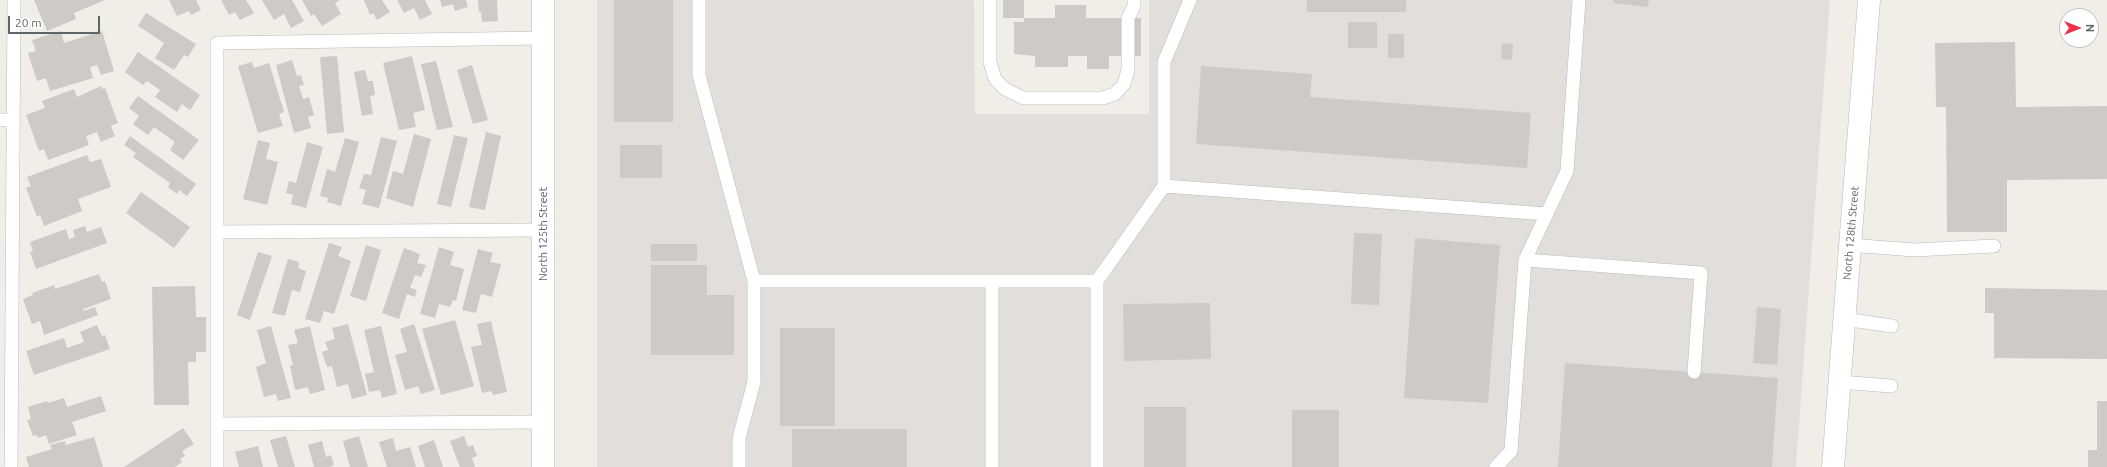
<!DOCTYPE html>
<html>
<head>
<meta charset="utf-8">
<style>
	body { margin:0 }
	#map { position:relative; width:2107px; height:467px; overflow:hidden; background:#f1ede7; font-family:Ubuntu,sans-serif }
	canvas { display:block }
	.north { position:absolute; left:2059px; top:8px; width:40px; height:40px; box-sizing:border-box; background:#fff; border:1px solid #bfc1c3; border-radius:50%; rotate:90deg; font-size:11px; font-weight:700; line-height:16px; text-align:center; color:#5e6568 }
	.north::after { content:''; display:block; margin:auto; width:14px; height:18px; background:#ef2f49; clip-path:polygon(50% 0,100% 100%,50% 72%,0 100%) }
	.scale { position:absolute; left:8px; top:16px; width:92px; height:18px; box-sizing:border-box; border:2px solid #5e6568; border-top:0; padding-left:5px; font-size:12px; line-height:14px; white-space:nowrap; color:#5e6568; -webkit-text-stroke:3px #fff; paint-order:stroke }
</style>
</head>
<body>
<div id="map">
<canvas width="2107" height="467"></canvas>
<div class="north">N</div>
<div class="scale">20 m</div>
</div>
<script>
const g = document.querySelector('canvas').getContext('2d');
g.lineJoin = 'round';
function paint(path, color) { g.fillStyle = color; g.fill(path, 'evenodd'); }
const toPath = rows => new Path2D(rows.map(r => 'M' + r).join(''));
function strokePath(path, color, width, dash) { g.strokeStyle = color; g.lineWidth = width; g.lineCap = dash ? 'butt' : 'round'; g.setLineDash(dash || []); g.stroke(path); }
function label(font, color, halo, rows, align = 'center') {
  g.font = font + ' Ubuntu,sans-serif'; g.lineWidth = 3.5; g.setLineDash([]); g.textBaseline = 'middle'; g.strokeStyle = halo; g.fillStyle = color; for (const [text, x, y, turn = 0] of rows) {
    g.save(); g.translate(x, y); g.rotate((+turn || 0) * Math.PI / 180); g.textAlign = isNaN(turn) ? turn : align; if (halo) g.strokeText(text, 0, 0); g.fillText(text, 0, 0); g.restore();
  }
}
paint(toPath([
	[597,0,974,0,975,114,1149,114,1149,0,1830,0,1796,467,597,467]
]), '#e2dfdb');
paint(toPath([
	[34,0,105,0,74,13,76,19,47,31],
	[169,0,196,0,201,10,191,15,189,11,177,16],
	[221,0,246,0,254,13,240,20,235,12,229,15],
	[262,0,292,0,304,21,291,28,284,14,274,20],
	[302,0,340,0,335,3,341,14,322,26,314,14,311,16],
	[364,0,382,0,390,12,377,20,373,13,370,15],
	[397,0,425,0,432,14,420,20,414,8,404,13],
	[440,0,466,0,468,7,455,11,453,4,442,7],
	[478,0,497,0,498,21,482,22,481,12,479,12],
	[614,0,673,0,673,122,614,122],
	[1003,0,1024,0,1024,18,1055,18,1055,5,1086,5,1086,18,1141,18,1141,56,1109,56,1109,69,1087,69,1087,56,1068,56,1068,67,1035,67,1035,56,1014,54,1014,22,1024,22,1024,18,1003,18],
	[1307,0,1406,0,1406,12,1307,12],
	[1613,0,1649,0,1648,7,1613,3],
	[146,13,196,44,188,57,184,55,174,70,155,58,164,43,138,26],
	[1348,22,1377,22,1377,48,1348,48],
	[61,31,64,43,102,31,114,71,101,75,97,65,90,67,93,78,50,91,46,78,37,81,28,53,36,51,32,40],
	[1388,34,1404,34,1404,58,1388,58],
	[2015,42,2016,107,2107,106,2107,179,2007,180,2007,232,1947,232,1946,107,1936,107,1935,43],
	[1502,43,1513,44,1512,60,1501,59],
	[138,52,200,95,190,110,182,104,177,112,155,97,160,90,147,81,143,85,125,72],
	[337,56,344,132,327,134,320,57],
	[412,56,425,110,413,113,416,127,399,130,383,63],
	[292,60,297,76,301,75,304,85,299,86,303,99,309,97,314,115,308,117,311,128,294,133,276,65],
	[436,61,453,127,437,130,421,64],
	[252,62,254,68,269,63,284,112,279,114,283,126,258,133,238,66],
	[472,65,488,120,473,124,457,70],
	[1201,66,1312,74,1310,97,1531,113,1527,168,1196,144],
	[365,70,368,81,373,81,375,95,370,96,373,114,362,116,354,72],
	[101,86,102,89,105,88,118,123,111,126,115,136,101,142,97,132,86,136,89,145,48,160,44,149,39,151,26,115,45,108,42,101,74,89,77,97],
	[138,96,199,140,183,160,170,150,175,142,154,127,148,135,133,124,139,116,129,108],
	[486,132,501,136,485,210,469,207],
	[414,134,431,139,413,207,386,198,393,171,403,174],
	[454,135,468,138,451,207,437,204],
	[130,136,196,184,187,196,179,190,177,194,168,187,170,183,133,157,136,153,124,145],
	[381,137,397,141,379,208,362,204,366,190,359,188,364,174,371,175],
	[345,138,359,142,341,206,327,202,328,198,320,196,327,169,335,172],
	[258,140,270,143,266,159,278,162,267,205,243,199],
	[307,142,323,147,306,208,291,204,293,195,286,193,289,181,296,183],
	[620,145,662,145,662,178,620,178],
	[87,155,90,162,101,159,111,187,78,199,82,211,44,226,40,215,37,217,26,188,31,186,27,177],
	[141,192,190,227,174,248,126,213],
	[85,226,87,232,101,227,107,243,36,269,30,252,33,251,30,242,66,229,69,239,75,237,73,230],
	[1354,233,1382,234,1379,305,1351,304],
	[1415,238,1500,245,1488,403,1404,398],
	[329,243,342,247,338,256,351,261,334,314,324,311,320,323,305,319],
	[651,244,697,244,697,261,651,261],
	[366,245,381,250,366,301,350,296],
	[439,247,454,252,450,265,464,269,456,301,453,300,450,307,439,304,435,318,420,314],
	[404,248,420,254,417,263,426,265,421,277,415,275,410,288,417,290,415,297,407,294,399,319,382,313],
	[478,249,493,253,490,262,501,264,492,297,481,294,476,313,462,310],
	[258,252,272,256,250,320,237,315],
	[288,259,299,262,298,268,306,271,300,292,292,290,285,316,272,313],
	[651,265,707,265,707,295,734,295,734,355,651,355],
	[99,274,102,282,105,281,111,299,83,309,84,311,95,307,98,315,44,335,40,321,32,324,23,299,33,295,32,293,54,285,55,289],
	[195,286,196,317,206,317,206,352,196,352,196,362,188,362,189,405,154,405,152,287],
	[1985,288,2107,290,2107,359,1994,358,1994,313,1985,313],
	[1210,303,1211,359,1124,361,1123,304],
	[1757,307,1781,309,1777,365,1753,363],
	[455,320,474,386,441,395,422,329],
	[491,321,507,392,493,395,492,391,482,393,471,347,482,345,477,324],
	[348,324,367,395,352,399,348,384,337,387,332,366,327,367,322,352,328,350,325,342,335,339,332,328],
	[414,324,435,390,421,394,418,386,405,390,395,355,407,352,400,329],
	[97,325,102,336,105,335,110,349,34,375,26,351,64,338,67,348,84,342,80,332],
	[271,326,291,398,278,401,276,394,264,397,256,367,266,363,257,330],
	[310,326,325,390,310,394,308,387,295,390,290,366,293,365,288,345,298,343,294,330],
	[381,326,397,394,382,398,380,390,369,392,365,374,374,372,364,330],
	[780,328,835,328,835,426,780,426],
	[1565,363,1778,378,1772,467,1558,467],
	[101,396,106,411,72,422,77,435,49,444,46,435,38,438,37,435,33,436,27,420,31,419,28,407,47,401,48,403,64,398,67,407],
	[2097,401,2107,401,2107,467,2088,467,2088,450,2097,450],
	[1144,407,1186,407,1186,467,1144,467],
	[1292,410,1339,410,1339,467,1292,467],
	[183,428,194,444,182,451,185,456,180,459,182,462,175,467,124,467],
	[792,429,907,429,907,467,792,467],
	[286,436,295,467,278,467,270,440],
	[359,436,368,467,350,467,343,441],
	[464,436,468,447,473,445,477,456,472,458,475,467,460,467,450,441],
	[94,437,103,467,29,467,26,457,52,449,50,445,65,441,66,445],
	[393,438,396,451,410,447,416,467,387,467,379,442],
	[434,440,443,467,425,467,418,446],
	[322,441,326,457,331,455,334,465,330,467,314,467,308,445],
	[258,446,263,467,239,467,235,452]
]), '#cecac6');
const lane = toPath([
	[699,0,699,75,754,281,754,382,739,438,739,467],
	[990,0,990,62,995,79,1005,89,1023,98,1103,98,1115,94,1124,84,1128,70,1128,18,1134,6,1134,0],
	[0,120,12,120],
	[1164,186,1164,62,1190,0],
	[217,232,543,230],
	[1850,245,1914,250,1994,246],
	[1525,260,1701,273,1694,372],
	[754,281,1097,281,1097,467],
	[992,281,992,467],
	[1097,281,1164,186,1547,214],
	[1844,319,1892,326],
	[1839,382,1891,386],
	[217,424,543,422],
	[11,467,14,0],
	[217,467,217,43,543,38],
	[1496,467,1511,451,1525,260,1567,171,1579,0]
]);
const street = toPath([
	[1833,467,1869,0]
]);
const secondary = toPath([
	[543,0,543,467]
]);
strokePath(lane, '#b7bbbe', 14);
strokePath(street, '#b7bbbe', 23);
strokePath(secondary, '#b5bbbf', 23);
strokePath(lane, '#fff', 13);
strokePath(street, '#fff', 22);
strokePath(secondary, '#fff', 22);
label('11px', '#5e6568', '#fff', [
	["North 128th Street",1851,233,-85],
	["North 125th Street",543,234,-90]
]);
</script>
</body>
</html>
